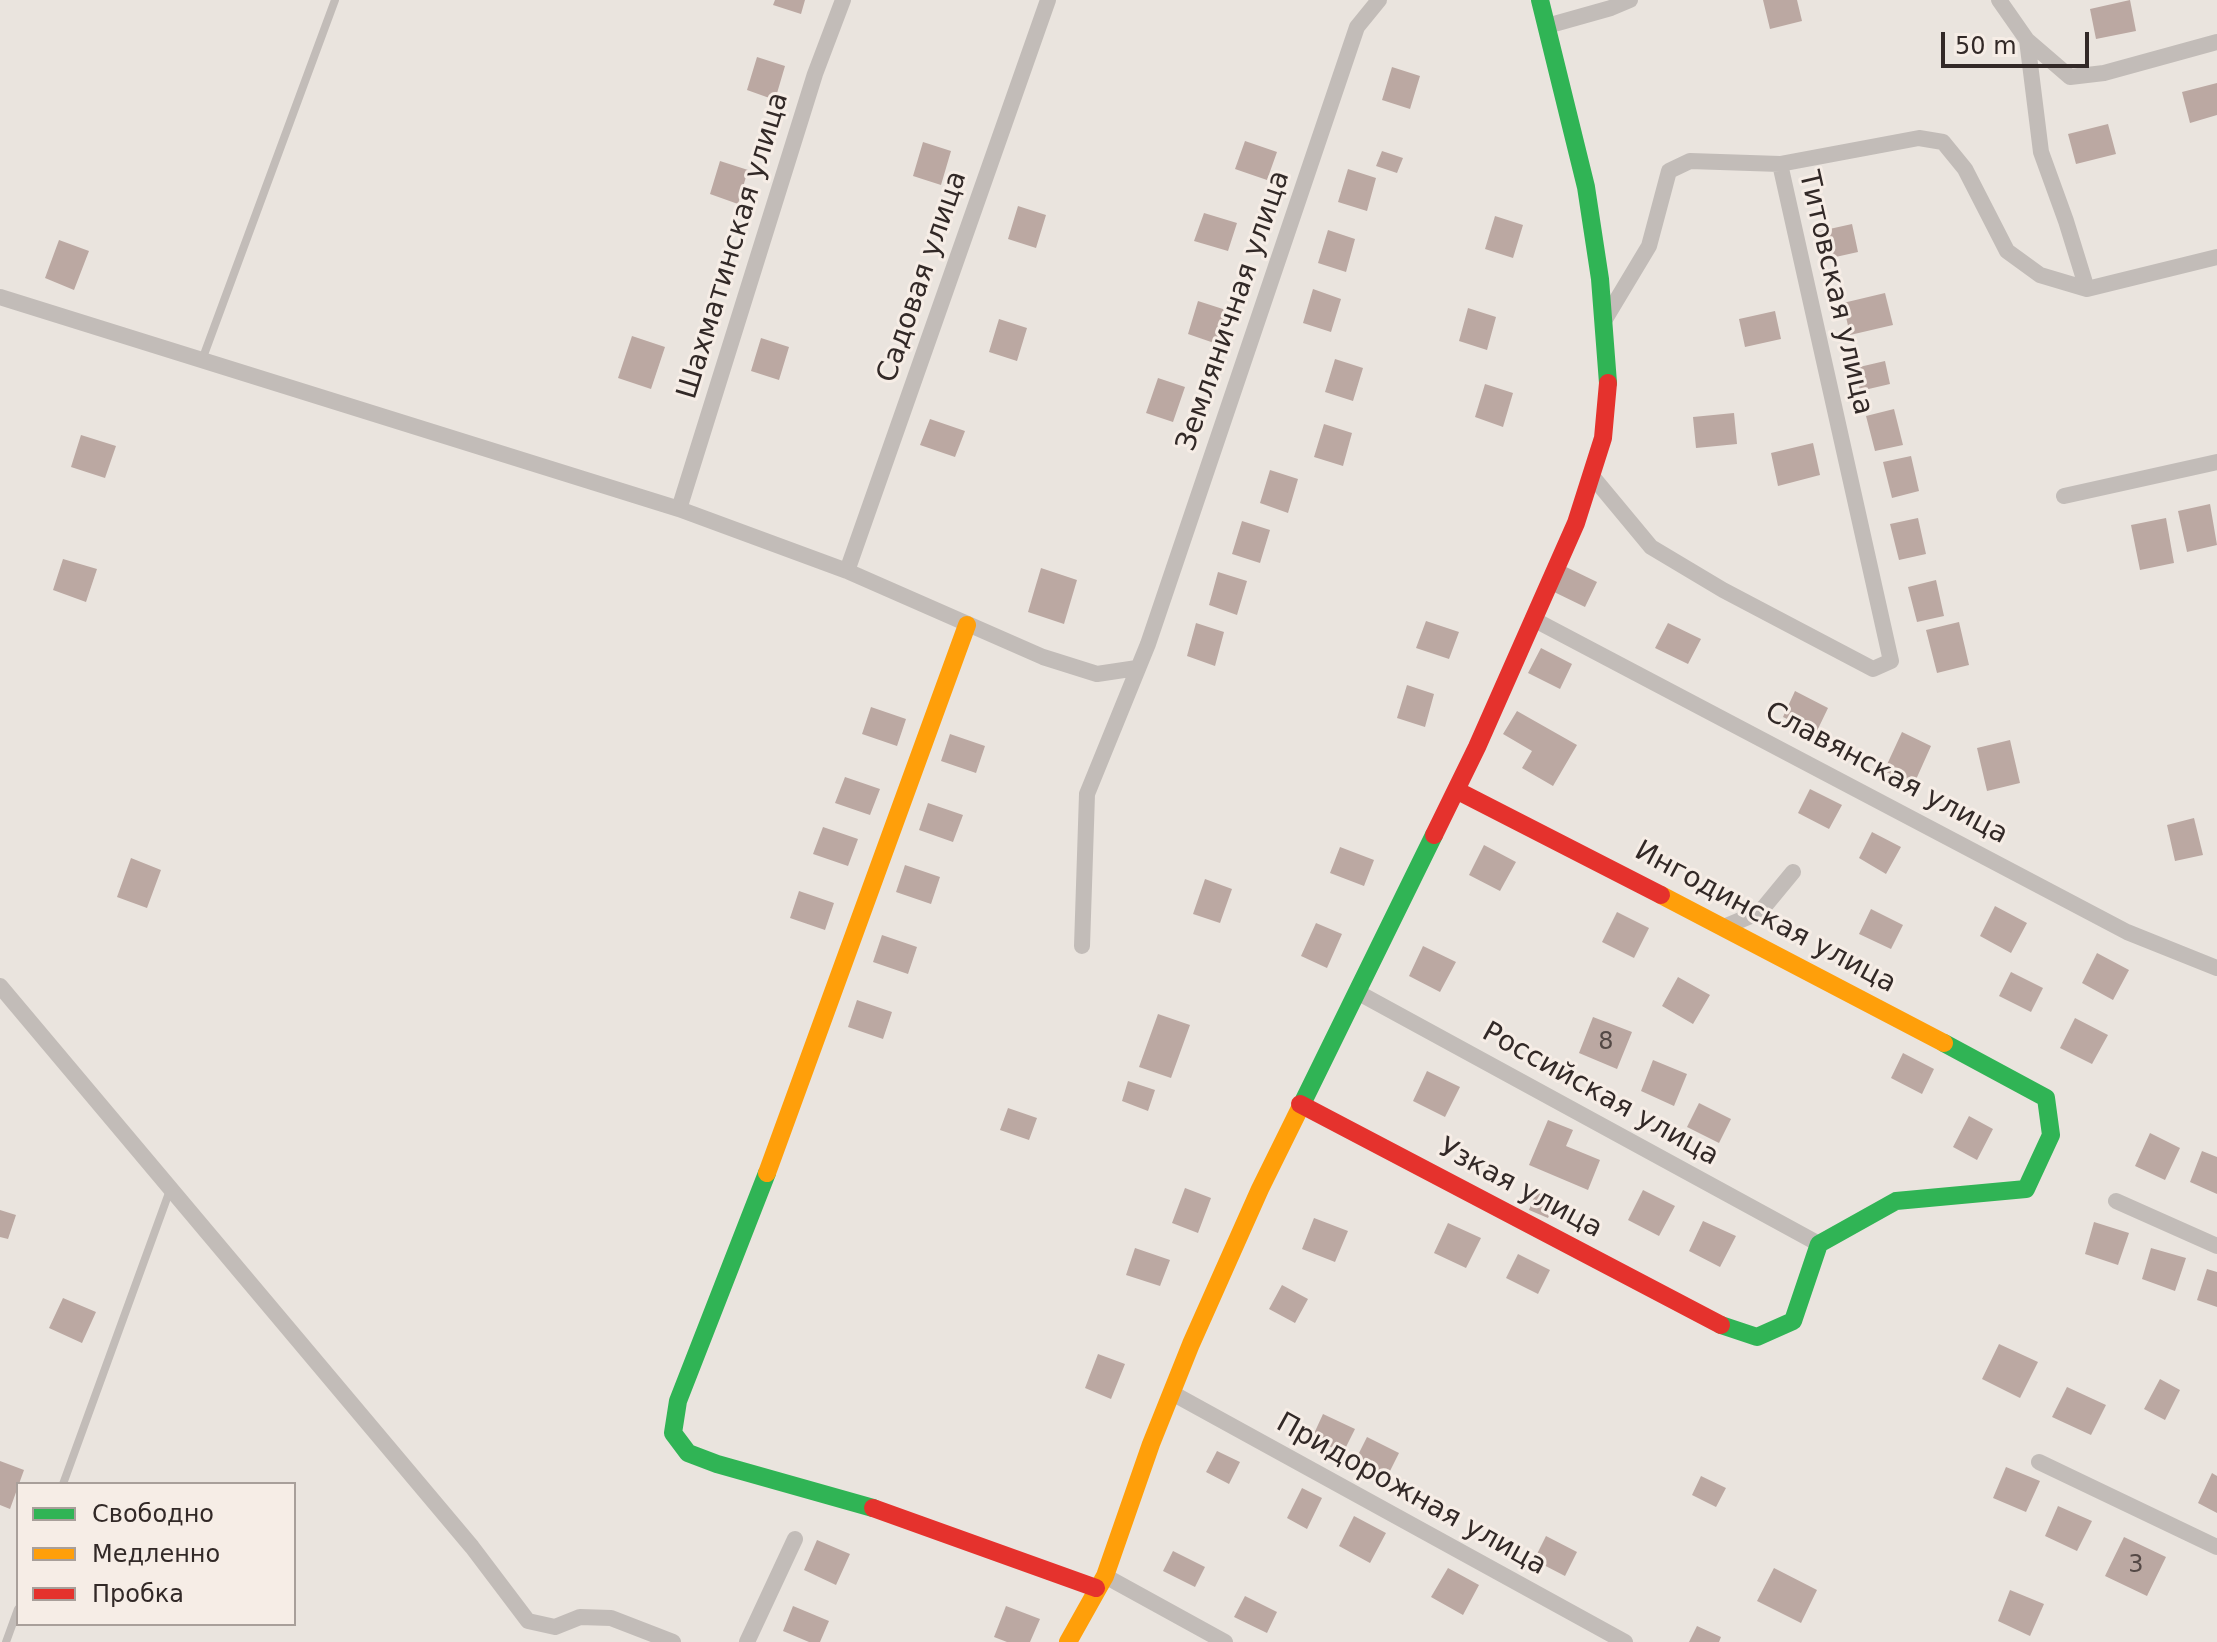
<!DOCTYPE html>
<html>
<head>
<meta charset="utf-8">
<style>
	body { margin:0 }
	#map { position:relative; width:2217px; height:1642px; overflow:hidden; background:#eae4de; font-family:"DejaVu Sans",sans-serif }
	canvas { display:block }
	.legend { position:absolute; left:16px; top:1482px; width:280px; height:144px; box-sizing:border-box; background:#f6ede6; border:2px solid #a89f9a; margin:0; padding:10px 14px; list-style:none; font-size:24px; color:#322927 }
	.legend li { display:flex; align-items:center; gap:16px; height:40px }
	.legend b { width:40px; border:2px solid #a89f9a }
	.scale { position:absolute; left:1941px; top:32px; width:148px; height:36px; box-sizing:border-box; border:4px solid #322927; border-top:0; padding-left:10px; font-size:24px; line-height:28px; white-space:nowrap; color:#322927; -webkit-text-stroke:6px #f6ede6; paint-order:stroke }
</style>
</head>
<body>
<div id="map">
<canvas width="2217" height="1642"></canvas>
<ul class="legend">
<li><b style="height:10px;background:#30b455"></b>Свободно</li>
<li><b style="height:10px;background:#ff9f0a"></b>Медленно</li>
<li><b style="height:10px;background:#e5322d"></b>Пробка</li>
</ul>
<div class="scale">50 m</div>
</div>
<script>
const g = document.querySelector('canvas').getContext('2d');
g.lineJoin = 'round';
function paint(path, color) { g.fillStyle = color; g.fill(path, 'evenodd'); }
const toPath = rows => new Path2D(rows.map(r => 'M' + r).join(''));
function strokePath(path, color, width, dash) { g.strokeStyle = color; g.lineWidth = width; g.lineCap = dash ? 'butt' : 'round'; g.setLineDash(dash || []); g.stroke(path); }
function label(font, color, halo, rows, align = 'center') {
  g.font = font + ' "DejaVu Sans",sans-serif'; g.lineWidth = 6; g.setLineDash([]); g.textBaseline = 'middle'; g.strokeStyle = halo; g.fillStyle = color; for (const [text, x, y, turn = 0] of rows) {
    g.save(); g.translate(x, y); g.rotate((+turn || 0) * Math.PI / 180); g.textAlign = isNaN(turn) ? turn : align; if (halo) g.strokeText(text, 0, 0); g.fillText(text, 0, 0); g.restore();
  }
}
paint(toPath([
	[775,0,805,0,801,14,773,5],
	[1763,0,1797,0,1802,21,1770,29],
	[2130,0,2136,31,2096,39,2090,9],
	[757,57,785,66,775,100,747,90],
	[1392,67,1420,76,1410,109,1382,100],
	[2217,83,2217,115,2190,123,2182,92],
	[2108,124,2116,154,2076,164,2068,134],
	[1245,141,1277,152,1267,180,1235,169],
	[923,142,951,151,941,185,913,176],
	[1382,151,1403,158,1397,173,1376,166],
	[720,161,748,170,738,204,710,194],
	[1348,169,1376,178,1367,211,1338,202],
	[1018,206,1046,215,1036,248,1008,239],
	[1204,213,1237,223,1228,251,1194,241],
	[1495,216,1523,225,1513,258,1485,249],
	[1852,224,1858,252,1822,260,1816,232],
	[1328,230,1355,239,1346,272,1318,263],
	[59,240,89,251,74,290,45,278],
	[1313,289,1341,299,1331,332,1303,323],
	[1885,293,1893,325,1850,335,1843,303],
	[1198,301,1226,310,1217,344,1188,334],
	[1468,308,1496,317,1487,350,1459,341],
	[1775,311,1781,339,1745,347,1739,319],
	[999,319,1027,328,1017,361,989,352],
	[632,336,665,347,651,389,618,378],
	[761,338,789,347,779,380,751,371],
	[1335,359,1363,368,1353,401,1325,392],
	[1885,361,1890,384,1860,391,1855,368],
	[1158,378,1185,387,1173,422,1146,413],
	[1485,384,1513,393,1503,427,1475,417],
	[1894,409,1903,445,1875,451,1866,416],
	[1734,413,1737,444,1696,448,1693,417],
	[930,419,965,431,955,457,920,445],
	[1324,424,1352,433,1343,466,1314,457],
	[81,435,116,446,105,478,71,467],
	[1813,443,1820,475,1778,486,1771,453],
	[1911,456,1919,491,1892,498,1883,462],
	[1270,470,1298,479,1288,513,1260,503],
	[2210,504,2217,545,2187,552,2178,511],
	[1918,518,1926,554,1899,560,1890,524],
	[2166,518,2174,563,2140,570,2131,525],
	[1242,521,1270,530,1260,563,1232,554],
	[63,559,97,569,86,602,53,590],
	[1564,566,1597,582,1585,607,1552,591],
	[1041,568,1077,580,1064,624,1028,612],
	[1218,572,1247,581,1237,615,1209,605],
	[1936,580,1944,616,1917,622,1908,587],
	[1426,621,1459,632,1449,659,1416,648],
	[1959,622,1969,665,1937,673,1926,630],
	[1196,623,1224,632,1215,666,1187,656],
	[1668,623,1701,639,1688,664,1655,648],
	[1541,648,1572,664,1560,689,1528,673],
	[1407,685,1434,694,1425,727,1397,718],
	[1795,691,1828,708,1816,733,1783,717],
	[871,707,906,719,897,746,862,734],
	[1517,711,1577,745,1553,786,1522,768,1532,751,1503,734],
	[1902,732,1931,746,1914,784,1884,771],
	[950,734,985,746,976,773,941,761],
	[2010,740,2020,783,1987,791,1977,748],
	[845,777,880,789,870,815,835,803],
	[1810,789,1842,805,1829,829,1798,813],
	[928,803,963,815,953,842,919,830],
	[2194,818,2203,855,2175,861,2167,825],
	[823,827,858,839,848,866,813,854],
	[1872,832,1901,847,1886,874,1859,858],
	[1484,845,1516,862,1500,891,1469,875],
	[1340,847,1374,860,1364,886,1330,873],
	[131,858,161,870,147,908,117,897],
	[905,865,940,877,931,904,896,892],
	[1205,879,1232,889,1220,923,1193,914],
	[799,891,834,903,825,930,790,918],
	[1995,906,2027,923,2011,953,1980,936],
	[1871,909,1903,925,1891,949,1859,934],
	[1617,912,1649,928,1634,958,1602,942],
	[1316,923,1342,934,1327,968,1301,956],
	[882,935,917,947,908,974,873,962],
	[1423,946,1456,962,1440,992,1409,976],
	[2097,953,2129,970,2113,1000,2082,983],
	[2011,972,2043,988,2031,1012,1999,996],
	[1678,977,1710,995,1693,1024,1662,1006],
	[857,1000,892,1012,883,1039,848,1027],
	[1158,1014,1190,1025,1171,1078,1139,1067],
	[1593,1017,1632,1032,1617,1069,1579,1053],
	[2075,1018,2108,1035,2092,1064,2060,1048],
	[1903,1053,1934,1069,1922,1094,1891,1078],
	[1653,1060,1687,1074,1674,1106,1641,1091],
	[1427,1071,1460,1087,1445,1117,1413,1101],
	[1128,1081,1155,1090,1148,1111,1122,1101],
	[1699,1103,1731,1119,1719,1143,1687,1127],
	[1008,1108,1037,1118,1029,1140,1000,1130],
	[1969,1116,1993,1129,1977,1160,1953,1147],
	[1548,1120,1573,1130,1566,1146,1600,1160,1588,1190,1529,1165],
	[2150,1133,2180,1148,2165,1180,2135,1166],
	[2202,1151,2217,1157,2217,1194,2190,1182],
	[1185,1188,1211,1198,1198,1233,1172,1223],
	[1643,1190,1675,1206,1659,1236,1628,1220],
	[1536,1192,1556,1200,1548,1218,1529,1210],
	[0,1210,16,1215,8,1239,0,1237],
	[1314,1218,1348,1231,1335,1262,1302,1249],
	[1703,1221,1736,1236,1720,1267,1689,1251],
	[2094,1222,2129,1233,2118,1265,2085,1254],
	[1448,1223,1481,1238,1466,1268,1434,1253],
	[1135,1248,1170,1260,1160,1286,1126,1275],
	[2151,1248,2186,1258,2175,1291,2142,1279],
	[1518,1254,1550,1270,1538,1294,1506,1278],
	[2207,1269,2217,1272,2217,1307,2197,1300],
	[1282,1285,1308,1299,1295,1323,1269,1309],
	[63,1298,96,1312,82,1343,49,1328],
	[1999,1344,2038,1362,2020,1398,1982,1379],
	[1098,1354,1125,1364,1111,1399,1085,1388],
	[2160,1379,2180,1390,2165,1420,2144,1409],
	[2067,1387,2106,1405,2091,1435,2052,1417],
	[1323,1414,1355,1429,1343,1453,1312,1438],
	[1367,1437,1399,1453,1387,1477,1355,1461],
	[1217,1451,1240,1462,1229,1484,1206,1472],
	[0,1461,24,1470,10,1509,0,1505],
	[2006,1467,2040,1481,2026,1512,1993,1498],
	[2212,1473,2217,1476,2217,1513,2198,1503],
	[1701,1476,1726,1488,1716,1507,1692,1495],
	[1302,1488,1322,1498,1307,1529,1287,1518],
	[2058,1506,2092,1521,2077,1551,2045,1536],
	[1354,1516,1386,1533,1370,1563,1339,1546],
	[1546,1536,1577,1552,1565,1576,1534,1560],
	[2124,1537,2166,1557,2147,1596,2105,1576],
	[817,1540,850,1554,836,1585,804,1570],
	[1173,1551,1205,1567,1195,1587,1163,1571],
	[1448,1568,1479,1585,1463,1615,1431,1597],
	[1774,1568,1817,1590,1801,1623,1757,1601],
	[2010,1590,2044,1604,2030,1636,1998,1621],
	[1245,1596,1277,1612,1267,1633,1234,1617],
	[793,1606,829,1621,820,1642,809,1642,783,1631],
	[1006,1606,1040,1619,1030,1642,1007,1642,994,1637],
	[1697,1626,1721,1637,1719,1642,1689,1642]
]), '#bba8a2');
strokePath(toPath([
	[202,360,335,0],
	[63,1484,170,1190],
	[6,1642,18,1609]
]), '#c2bcb8', 8);
strokePath(toPath([
	[1999,0,2027,40,2070,77,2104,73,2217,42],
	[1547,26,1611,8,1630,0],
	[2027,40,2041,152,2066,221,2087,289,2217,257],
	[1780,164,1919,138,1943,142,1965,169,2007,251,2040,275,2087,289],
	[0,297,679,509,847,571,1043,657,1097,674,1137,668],
	[1592,476,1651,547,1723,590,1873,669,1891,661,1780,164,1690,161,1669,171,1649,246,1604,321],
	[2064,496,2217,462],
	[679,509,815,74,843,0],
	[847,571,1048,0],
	[1533,619,2127,932,2217,968],
	[1724,927,1760,912,1793,872],
	[1082,946,1087,794,1148,644,1357,27,1379,0],
	[0,986,472,1547,528,1621,555,1627,580,1617,611,1618,673,1642],
	[1357,992,1819,1244],
	[2116,1201,2217,1246],
	[1172,1393,1625,1642],
	[2039,1462,2217,1547],
	[1105,1576,1225,1642],
	[747,1642,795,1539]
]), '#c2bcb8', 16);
strokePath(toPath([
	[1540,0,1586,187,1600,279,1608,383],
	[1300,1108,1434,835],
	[767,1173,678,1401,673,1433,688,1453,717,1464,873,1508],
	[1721,1325,1757,1337,1793,1321,1819,1244,1896,1201,2026,1189,2051,1135,2046,1098,1944,1043]
]), '#30b455', 18);
strokePath(toPath([
	[1661,895,1944,1043],
	[767,1173,967,625],
	[1068,1642,1105,1576,1151,1444,1191,1344,1260,1189,1300,1108]
]), '#ff9f0a', 18);
strokePath(toPath([
	[1456,790,1661,895],
	[1434,835,1477,747,1576,523,1603,438,1608,383],
	[1300,1104,1721,1325],
	[873,1508,1096,1588]
]), '#e5322d', 18);
label('24px', '#544946', null, [
	["8",1606,1043],
	["3",2136,1566]
]);
label('28px', '#322927', '#f6ede6', [
	["Шахматинская улица",734,246,-73],
	["Садовая улица",923,277,-71],
	["Титовская улица",1835,293,77],
	["Земляничная улица",1234,311,-71],
	["Славянская улица",1886,774,28],
	["Ингодинская улица",1765,918,28],
	["Российская улица",1600,1095,29],
	["Узкая улица",1520,1189,28],
	["Придорожная улица",1411,1495,29]
]);
</script>
</body>
</html>
